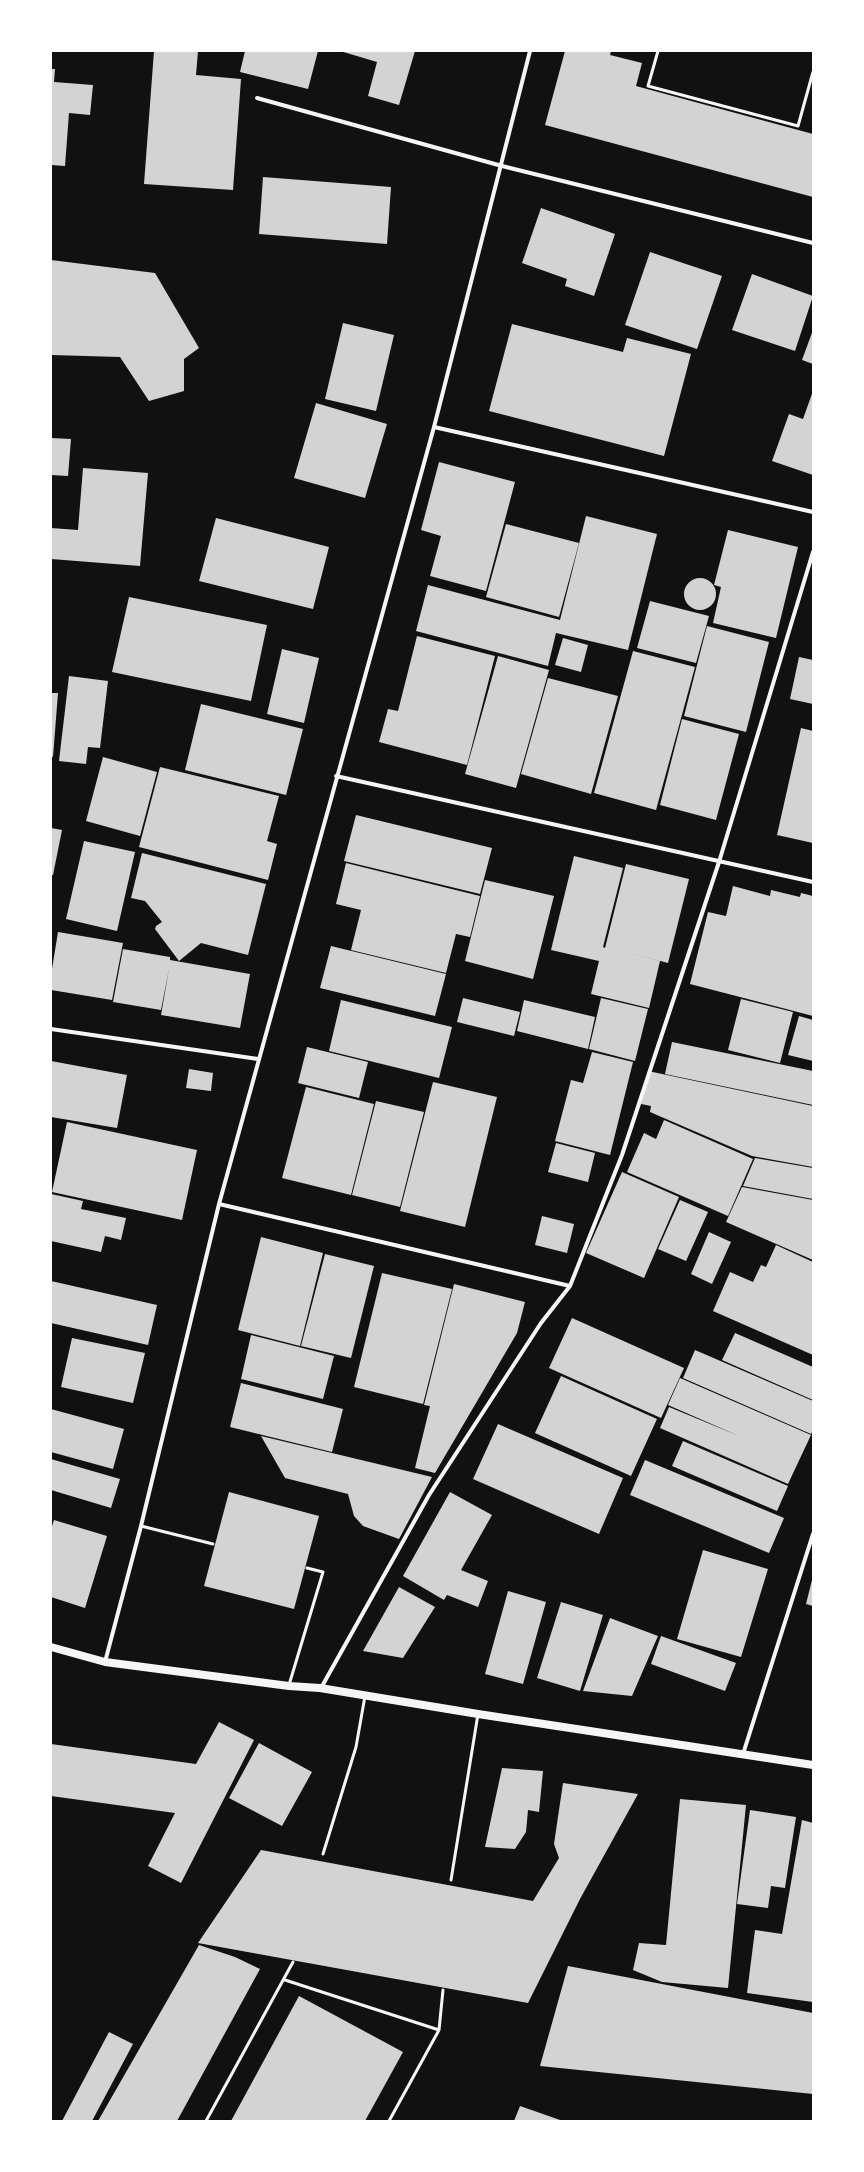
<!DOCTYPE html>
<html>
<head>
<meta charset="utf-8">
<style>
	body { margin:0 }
	#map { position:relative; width:864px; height:2172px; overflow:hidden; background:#111; font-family:Roboto,sans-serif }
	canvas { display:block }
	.frame { position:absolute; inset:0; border:52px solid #fff; pointer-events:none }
</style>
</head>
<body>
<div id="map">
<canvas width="864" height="2172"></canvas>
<div class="frame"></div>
</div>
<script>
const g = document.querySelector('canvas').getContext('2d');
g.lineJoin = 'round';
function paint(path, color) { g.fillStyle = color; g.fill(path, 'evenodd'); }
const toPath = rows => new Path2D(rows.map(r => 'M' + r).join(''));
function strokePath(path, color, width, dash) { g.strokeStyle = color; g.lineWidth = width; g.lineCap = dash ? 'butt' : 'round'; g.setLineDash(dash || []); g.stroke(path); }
paint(toPath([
	[154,51,198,51,196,75,241,79,233,190,144,184],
	[245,51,318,51,308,89,240,72],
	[340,51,415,51,399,105,368,96,377,62],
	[565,51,611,51,610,55,642,63,636,86,813,134,813,197,545,125],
	[51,69,55,69,54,82,93,85,90,115,69,113,65,166,51,165],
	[263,177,391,187,387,244,259,234],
	[541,208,615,234,594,296,565,286,567,279,522,263],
	[650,252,722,276,697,349,625,325],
	[51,260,155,273,199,348,184,359,184,391,149,401,120,357,51,355],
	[752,274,813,296,795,351,732,330],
	[343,323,394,335,376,411,325,399],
	[512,324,623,352,627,338,691,354,664,456,489,411],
	[813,330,813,364,802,360],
	[813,391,813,475,772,461,789,414,803,419],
	[316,403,387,424,365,498,294,478],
	[51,438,71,439,68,476,51,475],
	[439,462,515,482,486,591,430,576,441,536,421,530],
	[83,468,148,473,140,566,51,559,51,528,78,530],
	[586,516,657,534,628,650,556,633,548,666,416,631,428,585,560,620],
	[216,518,329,547,313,609,199,581],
	[506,524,579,543,559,617,486,597],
	[728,530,798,547,776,638,713,623,721,587,714,585],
	'684 594a16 16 0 1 1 32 0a16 16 0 1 1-32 0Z',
	[129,597,267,625,251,701,112,672],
	[650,601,709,616,696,663,637,648],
	[707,626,769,642,746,732,684,716],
	[417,636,495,656,467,765,379,742,388,709,398,711],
	[563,638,588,645,581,672,555,665],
	[282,649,319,658,304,723,267,714],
	[633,651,695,667,656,810,594,793],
	[498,656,549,670,516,788,465,774],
	[799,657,813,660,813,704,790,699],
	[69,676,108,681,100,748,88,747,86,764,59,761],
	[548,678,618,696,591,794,521,774],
	[51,693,58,693,53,757,51,756],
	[201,704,303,729,286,795,185,770],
	[682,719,739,734,716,820,660,805],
	[801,728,813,731,813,843,777,835],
	[103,757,157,772,140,836,86,821],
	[160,767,279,796,267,841,277,844,268,880,139,847],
	[356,815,492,848,480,894,344,861],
	[51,828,62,830,53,875,51,875],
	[84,841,135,852,117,931,66,919],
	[142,853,266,884,248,955,201,943,179,961,155,929,156,926,162,922,145,901,131,898],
	[574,856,623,868,603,947,605,948,626,864,689,879,668,963,618,950,660,961,649,1008,591,994,599,961,551,950],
	[346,863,480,896,470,937,456,934,446,973,351,950,361,910,336,904],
	[485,880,554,896,533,979,465,961],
	[733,886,770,896,771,890,800,897,801,893,813,896,813,1016,690,984,708,912,726,916],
	[58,932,123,943,112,1000,51,990,51,975],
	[331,946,446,974,435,1016,320,988],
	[123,949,170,957,170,960,250,974,240,1028,161,1015,169,969,161,1010,113,1002],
	[463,998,520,1012,514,1036,457,1022],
	[601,998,648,1009,635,1061,589,1049],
	[741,999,793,1012,780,1063,728,1050],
	[341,1000,452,1027,439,1078,329,1051],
	[524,1000,595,1017,588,1049,517,1031],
	[799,1016,813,1020,813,1061,788,1055],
	[672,1042,813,1071,813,1105,665,1074],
	[307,1047,368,1062,359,1098,298,1083],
	[592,1052,633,1062,610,1155,555,1141,571,1080,583,1083],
	[51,1061,127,1075,117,1128,51,1117],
	[189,1069,213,1073,211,1091,186,1088],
	[648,1071,813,1106,813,1167,752,1156,650,1112,651,1106,641,1104],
	[433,1082,497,1097,465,1227,400,1211],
	[306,1087,374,1104,351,1195,282,1178],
	[376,1101,424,1112,400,1207,352,1195],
	[664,1120,753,1159,728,1216,627,1172,644,1133,656,1139],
	[67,1122,197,1150,182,1220,52,1192],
	[556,1143,595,1153,588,1182,548,1172],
	[755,1158,813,1168,813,1199,743,1186],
	[622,1172,679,1197,644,1278,586,1253],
	[742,1187,813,1200,813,1260,726,1222],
	[51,1194,83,1201,81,1209,126,1218,121,1240,105,1236,101,1252,51,1241],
	[680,1200,708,1212,686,1261,658,1249],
	[542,1216,574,1224,567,1253,535,1245],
	[709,1232,731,1242,712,1284,691,1274],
	[261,1237,323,1253,300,1346,238,1330],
	[776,1245,813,1262,813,1355,713,1311,730,1272,753,1282,761,1265,766,1267],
	[325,1254,374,1266,351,1358,301,1346],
	[382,1273,452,1289,423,1404,354,1387],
	[51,1281,157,1305,148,1345,51,1323],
	[454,1284,525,1302,517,1333,435,1473,415,1468,430,1406,424,1405],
	[572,1318,684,1368,661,1418,549,1368],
	[735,1333,813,1367,813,1400,722,1360],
	[251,1335,334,1356,323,1399,241,1379],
	[72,1338,145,1353,133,1403,61,1387],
	[695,1350,813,1401,813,1430,811,1434,683,1378],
	[561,1376,657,1419,631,1476,535,1433],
	[680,1378,811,1435,788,1484,660,1428,669,1407,739,1436,668,1405],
	[241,1383,343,1409,332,1452,230,1427],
	[51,1409,124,1429,113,1469,51,1452],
	[498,1424,623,1478,599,1534,473,1479],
	[261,1436,432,1477,399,1539,363,1526,354,1516,348,1494,285,1478],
	[683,1441,788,1486,777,1511,672,1466],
	[51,1459,120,1479,111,1508,51,1490],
	[645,1460,784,1518,769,1553,630,1495],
	[229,1492,319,1516,294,1609,204,1586],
	[450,1492,492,1515,461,1570,488,1581,478,1607,447,1595,444,1600,403,1576],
	[54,1520,107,1536,85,1608,51,1597,51,1529],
	[703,1550,768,1569,741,1657,677,1639],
	[813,1576,813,1606,806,1604],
	[399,1587,435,1607,403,1658,363,1651],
	[508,1591,546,1602,523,1684,485,1674],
	[561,1602,603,1615,580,1691,537,1678],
	[610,1618,658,1636,632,1696,583,1691],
	[661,1636,736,1663,725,1691,651,1664],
	[219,1722,254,1740,181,1883,148,1866,175,1813,51,1796,51,1744,196,1764],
	[259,1743,312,1772,282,1826,229,1798],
	[502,1768,543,1771,539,1812,528,1810,526,1832,515,1849,485,1847],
	[563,1783,638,1794,580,1899,528,2003,198,1943,261,1850,533,1901,559,1858,554,1844],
	[680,1799,746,1805,728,1988,662,1982,633,1970,639,1943,666,1945],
	[750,1810,796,1817,785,1888,771,1886,768,1908,737,1904],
	[802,1820,813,1823,813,2002,747,1993,755,1930,782,1934],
	[199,1945,235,1957,260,1969,177,2121,98,2121],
	[568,1966,813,2013,813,2094,540,2066],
	[299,1996,403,2052,365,2121,231,2121],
	[109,2032,133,2044,92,2121,62,2121],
	[520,2106,563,2121,514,2121]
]), '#d3d3d3');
strokePath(toPath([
	[658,51,648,86,798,126,813,72],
	[141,1526,213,1544],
	[289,1685,323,1572,307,1568],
	[323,1854,356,1747,365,1696],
	[451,1880,478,1714],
	[285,1980,439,2030],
	[206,2121,293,1962],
	[389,2121,439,2030,443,1990]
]), '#f5f5f5', 3);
strokePath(toPath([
	[257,98,502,166,813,243],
	[434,427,813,512],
	[336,776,813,882],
	[51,1029,258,1059],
	[219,1204,570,1286],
	[105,1662,141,1526,219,1204,434,427,530,51],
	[321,1688,429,1495,541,1323,570,1286,622,1155,719,862,813,552],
	[743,1754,813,1534]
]), '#f5f5f5', 4);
strokePath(toPath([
	[51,1647,105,1662,289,1686,320,1688,478,1714,813,1765]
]), '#f5f5f5', 8);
</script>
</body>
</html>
